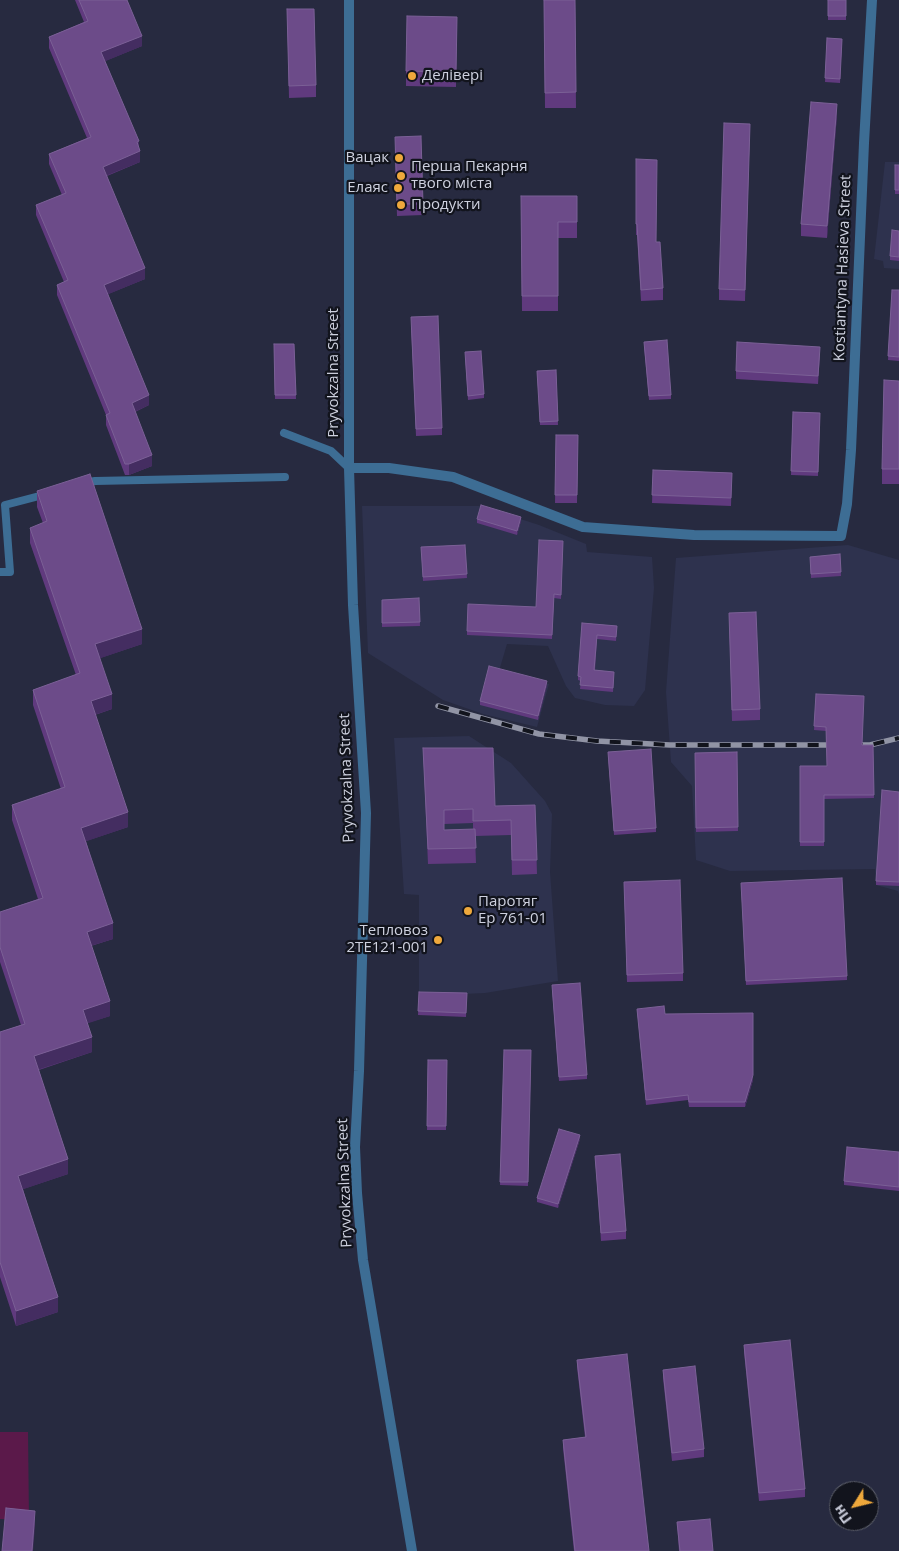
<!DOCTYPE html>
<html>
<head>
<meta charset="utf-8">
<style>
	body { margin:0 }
	#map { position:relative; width:899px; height:1551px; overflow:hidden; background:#272a40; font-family:"Open Sans",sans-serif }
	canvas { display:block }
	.north { position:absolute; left:829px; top:1481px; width:50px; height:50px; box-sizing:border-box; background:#12141d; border:1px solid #5d606b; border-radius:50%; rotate:234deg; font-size:14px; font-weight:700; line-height:20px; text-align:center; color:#ced1df }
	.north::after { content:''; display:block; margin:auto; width:18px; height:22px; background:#eea83c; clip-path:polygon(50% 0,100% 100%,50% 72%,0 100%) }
</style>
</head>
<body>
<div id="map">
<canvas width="899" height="1551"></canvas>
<div class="north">Пн</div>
</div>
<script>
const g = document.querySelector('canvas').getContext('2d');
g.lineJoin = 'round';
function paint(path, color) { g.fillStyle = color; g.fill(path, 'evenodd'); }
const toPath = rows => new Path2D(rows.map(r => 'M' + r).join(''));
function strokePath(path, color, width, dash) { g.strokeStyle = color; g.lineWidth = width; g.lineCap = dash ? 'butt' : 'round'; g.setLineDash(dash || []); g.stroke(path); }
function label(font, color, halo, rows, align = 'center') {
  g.font = font + ' "Open Sans",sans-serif'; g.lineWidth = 4.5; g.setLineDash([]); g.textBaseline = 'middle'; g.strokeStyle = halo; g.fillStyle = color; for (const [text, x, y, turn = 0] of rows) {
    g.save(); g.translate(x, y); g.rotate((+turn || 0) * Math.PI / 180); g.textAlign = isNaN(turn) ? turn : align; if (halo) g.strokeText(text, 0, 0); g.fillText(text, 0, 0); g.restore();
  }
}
paint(toPath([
	[885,162,899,162,899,269,884,268,883,261,874,259],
	[362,506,480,506,539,525,586,544,587,552,652,557,654,588,645,690,634,706,605,705,575,698,566,686,548,646,507,644,499,671,549,684,537,727,483,714,443,700,368,653],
	[848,545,899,560,899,895,898,891,876,885,875,869,730,871,696,860,692,786,671,762,666,692,676,558],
	[469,736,511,763,545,801,552,814,550,872,558,981,485,993,419,996,419,895,404,894,394,738]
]), '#2e324e');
paint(toPath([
	[0,1432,28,1432,29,1520,0,1519]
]), '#5b194a');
strokePath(toPath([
	[284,433,331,451,349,468],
	[85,483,95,481,285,477],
	[0,572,10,572,5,505,47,494]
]), '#3d6d94', 8);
strokePath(toPath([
	[349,0,349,468,353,605,366,813,359,1071,355,1147,357,1193,363,1260,412,1551],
	[349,468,389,468,453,477,583,527,694,535,841,536,847,504,851,450,864,143,872,0]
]), '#3d6d94', 10);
const rail = toPath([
	[438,706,539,734,597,741,670,745,870,745,899,738]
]);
strokePath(rail, '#9194a5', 5.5);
strokePath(rail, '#12141d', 4, [11]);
paint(toPath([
	[75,0,127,0,142,46,105,61,139,147,140,162,107,176,145,279,108,294,149,405,135,412,152,466,129,475,125,475,106,425,106,415,57,295,57,285,64,282,36,215,36,205,62,195,49,164,49,154,87,138,49,48,49,37,84,22],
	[544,0,575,0,576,108,545,108],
	[828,0,846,0,846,20,828,20],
	[287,9,316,85,316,97,289,98],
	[457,17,456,87,406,86,406,71],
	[827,38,842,39,840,83,825,82],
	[837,115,827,238,801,236,801,224],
	[750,124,745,301,719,300,719,289],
	[395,148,423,204,423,215,397,216],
	[636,159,656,242,663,288,663,300,641,301,637,235,636,235],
	[895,165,899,165,899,194,895,194],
	[521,196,577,196,577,238,558,238,558,311,522,311],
	[899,231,899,261,890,260,890,256],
	[892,290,899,290,899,361,888,360],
	[411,325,442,428,442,435,416,436],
	[274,344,294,344,296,399,275,399],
	[644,346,671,395,671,399,649,400],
	[820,354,818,384,736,379,736,371],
	[465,356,484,394,484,398,468,400],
	[556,370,558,425,540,425,537,371],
	[899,381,899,484,882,484,882,469],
	[793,412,820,413,818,476,791,475],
	[556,435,578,435,577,503,555,503],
	[653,470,732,473,731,506,652,503],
	[37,491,142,644,100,658,112,709,95,715,128,827,86,841,113,939,91,946,110,1016,87,1023,92,1052,39,1070,68,1174,23,1189,58,1312,16,1326,0,1277,0,1032,21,1025,0,962,0,912,38,899,12,820,12,805,61,789,33,705,33,690,76,675,30,543,30,528,43,523,37,507],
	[477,519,521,521,517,535,477,523],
	[563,541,561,599,554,598,552,639,467,635,467,631,536,607],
	[465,545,467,578,423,581,421,547],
	[840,554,841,576,811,578,810,560],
	[419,598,420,626,382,627,382,600],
	[729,613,760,709,760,720,732,721],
	[582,623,617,626,616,641,597,639,595,670,614,672,613,692,580,689,581,681,578,680,578,676],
	[547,685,538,720,480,705,480,701],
	[816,694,862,745,873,745,874,798,824,799,824,846,800,846,800,766,827,766,826,731,814,730],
	[423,748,495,806,535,805,537,874,512,875,511,835,475,836,476,863,428,864],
	[473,823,473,829,444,830,444,824],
	[737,752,738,831,696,832,695,753],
	[608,756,656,828,656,832,614,835],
	[899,792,899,886,876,885,876,881],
	[624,882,683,973,683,981,627,982],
	[741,883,847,976,847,980,746,985],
	[552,989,587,1075,587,1079,559,1081],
	[419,992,467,993,466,1017,418,1015],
	[637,1009,665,1014,753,1080,745,1107,689,1107,688,1100,646,1105],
	[504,1050,531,1050,528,1186,500,1185],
	[428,1060,447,1060,446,1130,427,1130],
	[580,1139,558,1208,537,1202,537,1198],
	[899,1152,899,1191,844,1185,844,1181],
	[595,1156,626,1231,626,1239,601,1241],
	[744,1345,805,1489,805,1497,759,1501,744,1352],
	[577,1360,649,1551,574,1551,563,1448,563,1440,585,1437,577,1367],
	[663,1370,704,1449,704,1457,672,1461,663,1378],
	[677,1522,713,1551,679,1551]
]), '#603a7e');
paint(toPath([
	[142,36,142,46,101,63,101,52],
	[837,104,837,115,827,238,827,226],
	[139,141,139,152,140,151,140,162,103,177,103,167],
	[145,268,145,279,104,296,104,285],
	[149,395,149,405,132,413,132,403],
	[152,455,152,466,129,475,129,464],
	[521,517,521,521,517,535,517,531],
	[142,629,142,644,95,660,95,644],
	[547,681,547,685,538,720,538,716],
	[112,694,112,709,91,716,91,701],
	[128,812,128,827,81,843,81,828],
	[113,923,113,939,87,947,87,932],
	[110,1001,110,1016,83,1025,83,1010],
	[92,1037,92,1052,34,1071,34,1056],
	[753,1075,753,1080,745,1107,745,1102],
	[580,1135,580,1139,558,1208,558,1204],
	[68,1159,68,1174,18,1191,18,1176],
	[58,1297,58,1312,16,1326,16,1311],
	[35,1511,35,1526,33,1551,32,1551]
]), '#442d61');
const building = toPath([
	[79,0,127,0,142,36,101,52,139,141,137,142,140,151,103,167,145,268,104,285,149,395,132,403,152,455,129,464,125,464,106,415,110,413,57,285,68,280,36,205,66,193,49,154,91,137,49,37,88,21,79,0],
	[544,0,575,0,576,92,545,93,544,0],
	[828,0,846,0,846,16,828,16,828,0],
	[287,9,314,9,316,85,289,86,287,9],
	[407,16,457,17,456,72,406,71,407,16],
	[827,38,842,39,840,79,825,78,827,38],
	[811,102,837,104,827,226,801,224,811,102],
	[724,123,750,124,745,290,719,289,724,123],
	[421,136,423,204,397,204,395,137,421,136],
	[636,159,657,160,656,242,660,242,663,288,641,290,637,224,636,224,636,159],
	[895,165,899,165,899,190,895,190,895,165],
	[521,196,577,196,577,222,558,222,558,296,522,296,521,196],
	[892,230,899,231,899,257,890,256,892,230],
	[892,290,899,290,899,357,888,356,892,290],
	[438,316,442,428,416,429,411,317,438,316],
	[667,340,671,395,649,396,644,342,667,340],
	[737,342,820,347,818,376,736,371,737,342],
	[274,344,294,344,296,395,275,395,274,344],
	[481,351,484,394,468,396,465,352,481,351],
	[556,370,558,421,540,422,537,371,556,370],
	[884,380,899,381,899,469,882,469,884,380],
	[793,412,820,413,818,472,791,471,793,412],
	[556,435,578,435,577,495,555,495,556,435],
	[653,470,732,473,731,498,652,495,653,470],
	[90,474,142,629,95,644,112,694,91,701,128,812,81,828,113,923,87,932,110,1001,83,1010,92,1037,34,1056,68,1159,18,1176,58,1297,16,1311,0,1262,0,1032,25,1024,0,947,0,912,43,898,12,805,65,787,33,690,80,673,30,528,47,521,37,491,90,474],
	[481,505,521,517,517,531,477,519,481,505],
	[539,540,563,541,561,595,554,594,552,635,467,631,468,604,536,607,539,540],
	[465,545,467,574,423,577,421,547,465,545],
	[840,554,841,572,811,574,810,557,840,554],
	[419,598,420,622,382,623,382,600,419,598],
	[756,612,760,709,732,710,729,613,756,612],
	[582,623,617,626,616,637,597,635,594,670,614,672,613,688,580,685,581,677,578,676,582,623],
	[489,666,547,681,538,716,480,701,489,666],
	[816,694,864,696,862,745,873,745,874,795,824,795,824,842,800,842,800,766,827,766,826,727,814,726,816,694],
	[423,748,493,748,495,806,535,805,537,860,512,860,511,820,473,821,473,809,444,810,444,830,475,829,476,848,428,849,423,748],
	[651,749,656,828,614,831,608,752,651,749],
	[737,752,738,827,696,828,695,753,737,752],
	[882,790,899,792,899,882,876,881,882,790],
	[842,878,847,976,746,981,741,883,842,878],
	[680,880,683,973,627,975,624,882,680,880],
	[580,983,587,1075,559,1077,552,985,580,983],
	[419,992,467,993,466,1013,418,1011,419,992],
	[664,1006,665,1014,753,1013,753,1075,745,1102,689,1102,688,1095,646,1100,637,1009,664,1006],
	[504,1050,531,1050,528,1182,500,1182,504,1050],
	[428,1060,447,1060,446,1126,427,1126,428,1060],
	[559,1129,580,1135,558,1204,537,1198,559,1129],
	[847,1147,899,1152,899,1187,844,1181,847,1147],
	[620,1154,626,1231,601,1233,595,1156,620,1154],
	[790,1340,805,1489,759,1493,744,1345,790,1340],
	[627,1354,649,1551,575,1551,563,1440,586,1437,577,1360,627,1354],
	[695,1366,704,1449,672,1453,663,1370,695,1366],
	[6,1508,35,1511,32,1551,2,1551,6,1508],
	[710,1519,713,1551,680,1551,677,1522,710,1519]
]);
paint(building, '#6c4b89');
strokePath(building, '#7b6096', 1);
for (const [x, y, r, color] of [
	[412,76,5,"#eea83c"],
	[399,158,5,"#eea83c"],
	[401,176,5,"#eea83c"],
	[398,188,5,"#eea83c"],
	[401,205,5,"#eea83c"],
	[468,911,5,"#eea83c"],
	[438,940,5,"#eea83c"]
]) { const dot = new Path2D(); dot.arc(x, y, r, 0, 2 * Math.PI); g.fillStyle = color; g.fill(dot); strokePath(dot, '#12141d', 2); }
label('15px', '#ced1df', '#12141d', [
	["Делівері",422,76],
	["Вацак",389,158,"right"],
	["Перша Пекарня",411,167],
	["твого мiста",411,184],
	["Елаяс",388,188,"right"],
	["Продукти",411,205],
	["Паротяг",478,902],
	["Ер 761-01",478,919],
	["Тепловоз",428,931,"right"],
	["2ТЕ121-001",428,948,"right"]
], 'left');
label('15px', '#ced1df', '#12141d', [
	["Kostiantyna Hasieva Street",843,268,-88],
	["Pryvokzalna Street",334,373,-90],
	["Pryvokzalna Street",347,778,-92],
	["Pryvokzalna Street",345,1183,-92]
]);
</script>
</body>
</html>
